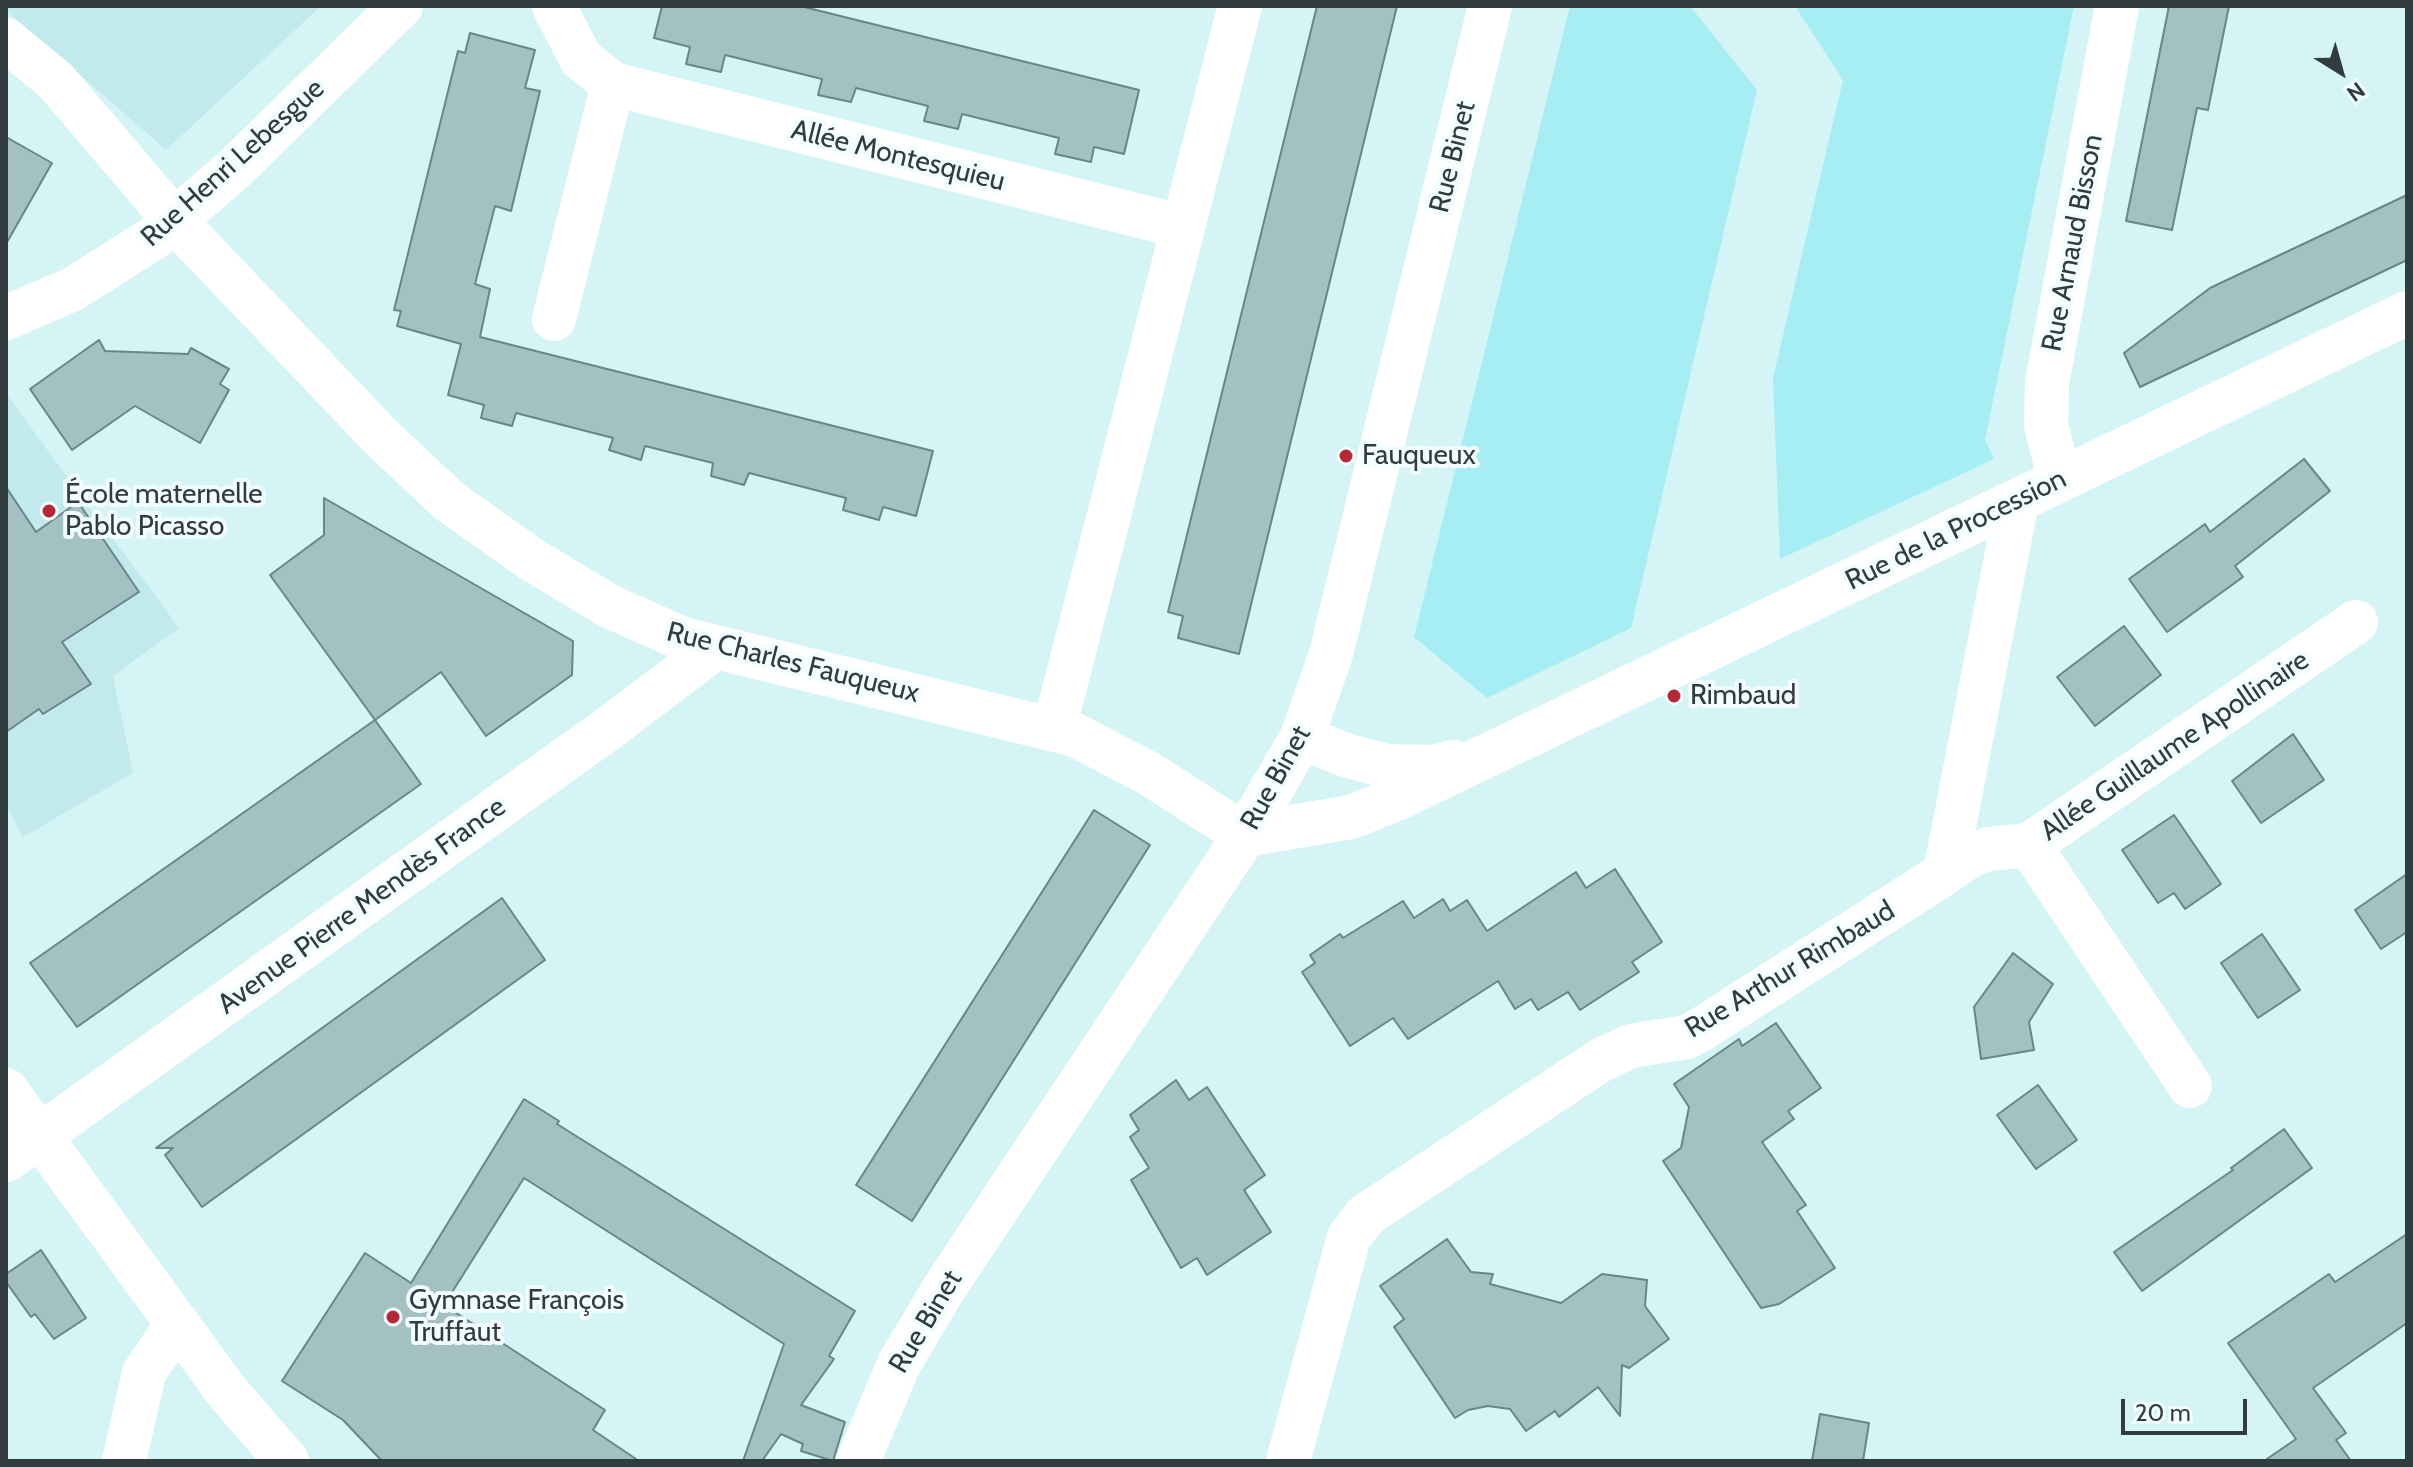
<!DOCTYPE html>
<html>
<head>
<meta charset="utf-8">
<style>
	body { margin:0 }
	#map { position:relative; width:2413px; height:1467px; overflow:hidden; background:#d5f4f6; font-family:Cabin,sans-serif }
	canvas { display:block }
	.frame { position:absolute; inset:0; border:8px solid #303c3d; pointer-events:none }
	.north { position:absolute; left:2301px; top:32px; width:80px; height:80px; -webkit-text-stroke:6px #f1fdfe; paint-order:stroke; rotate:143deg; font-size:22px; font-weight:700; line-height:32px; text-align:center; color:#303c3d }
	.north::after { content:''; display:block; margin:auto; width:28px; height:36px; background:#303c3d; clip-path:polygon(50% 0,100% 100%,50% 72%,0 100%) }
	.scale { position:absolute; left:2121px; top:1399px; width:126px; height:36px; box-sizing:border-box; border:4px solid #303c3d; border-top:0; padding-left:10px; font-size:24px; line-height:28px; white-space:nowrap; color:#303c3d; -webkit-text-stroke:6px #f1fdfe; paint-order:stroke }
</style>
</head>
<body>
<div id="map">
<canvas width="2413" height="1467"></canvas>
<div class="frame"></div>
<div class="north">N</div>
<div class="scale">20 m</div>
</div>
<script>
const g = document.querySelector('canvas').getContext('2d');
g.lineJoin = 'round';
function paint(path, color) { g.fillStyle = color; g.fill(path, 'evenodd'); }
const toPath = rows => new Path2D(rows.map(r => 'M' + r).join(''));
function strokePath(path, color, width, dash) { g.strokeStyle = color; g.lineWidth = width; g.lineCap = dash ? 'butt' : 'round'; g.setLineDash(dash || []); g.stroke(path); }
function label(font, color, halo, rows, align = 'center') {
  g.font = font + ' Cabin,sans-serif'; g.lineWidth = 8; g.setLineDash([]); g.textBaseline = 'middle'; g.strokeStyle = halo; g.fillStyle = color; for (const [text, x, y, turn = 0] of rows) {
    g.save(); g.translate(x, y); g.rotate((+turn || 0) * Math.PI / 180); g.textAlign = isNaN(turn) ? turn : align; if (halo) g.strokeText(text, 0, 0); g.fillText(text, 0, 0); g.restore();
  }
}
paint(toPath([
	[6,6,321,6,166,150,6,10],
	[6,394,179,628,113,676,133,773,23,837,6,806]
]), '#c2eaed');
paint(toPath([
	[1570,6,1690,6,1757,90,1631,628,1487,698,1414,637],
	[1795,6,2074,6,1985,440,1994,459,1780,559,1773,378,1843,80]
]), '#a6eef3');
const building = toPath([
	[662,6,800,6,1139,90,1124,154,1094,147,1091,162,1055,154,1059,138,962,114,958,129,924,121,928,106,856,88,851,102,818,95,822,79,725,55,721,72,686,64,690,47,654,38,662,6],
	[1317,6,1397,6,1239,654,1178,638,1183,616,1168,612,1317,6],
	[2169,6,2229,6,2208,110,2197,108,2172,230,2126,221,2169,6],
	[470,33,535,50,525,88,540,91,511,211,495,206,475,284,490,289,480,337,933,451,916,516,883,507,879,520,843,510,846,498,749,473,744,485,711,476,713,463,645,446,641,460,609,450,613,438,516,413,512,426,481,418,484,405,448,395,461,344,397,326,401,311,394,310,458,51,465,53,470,33],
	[6,137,52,163,6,244,6,137],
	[2407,195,2407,260,2140,387,2124,353,2210,288,2407,195],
	[99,340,105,351,188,354,191,348,229,369,220,384,229,390,200,443,135,406,72,450,30,389,99,340],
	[2304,459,2330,491,2235,566,2243,577,2167,632,2129,579,2205,524,2210,532,2304,459],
	[6,487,36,532,78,502,139,592,62,642,91,684,43,714,39,709,6,732,6,487],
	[324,498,573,641,572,675,486,736,441,672,375,720,270,575,324,535,324,498],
	[2124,626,2161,675,2095,726,2057,677,2124,626],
	[375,720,421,784,77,1027,30,963,375,720],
	[2293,734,2324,780,2261,823,2232,781,2293,734],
	[1094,810,1150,845,912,1221,856,1185,1094,810],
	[2174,815,2221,884,2185,909,2174,893,2158,903,2122,850,2174,815],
	[1615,869,1662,942,1632,962,1639,972,1580,1010,1568,992,1538,1010,1531,999,1515,1009,1498,981,1408,1039,1393,1018,1350,1046,1302,972,1315,963,1310,955,1340,934,1343,938,1403,901,1414,918,1443,899,1450,911,1467,900,1487,931,1576,872,1586,888,1615,869],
	[2407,874,2407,932,2381,949,2355,910,2407,874],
	[502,898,545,960,202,1207,165,1155,173,1148,156,1148,502,898],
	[2262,934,2300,990,2258,1018,2221,963,2262,934],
	[2013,953,2053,984,2029,1022,2034,1050,1981,1059,1974,1007,2013,953],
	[1776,1023,1821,1088,1788,1111,1794,1119,1762,1142,1806,1205,1797,1211,1835,1268,1779,1304,1761,1308,1663,1161,1681,1148,1689,1107,1674,1084,1739,1039,1742,1046,1776,1023],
	[1176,1080,1189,1100,1207,1087,1265,1175,1244,1190,1271,1232,1207,1275,1197,1258,1181,1268,1131,1180,1149,1168,1130,1137,1139,1130,1130,1115,1176,1080],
	[2038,1085,2077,1140,2036,1169,1997,1115,2038,1085],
	[524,1099,559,1121,557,1124,855,1311,829,1356,834,1359,801,1405,845,1422,833,1461,801,1451,803,1444,781,1434,762,1461,743,1461,784,1344,524,1178,444,1305,605,1410,593,1430,639,1461,382,1461,343,1420,282,1381,365,1253,411,1283,524,1099],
	[2284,1129,2312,1168,2142,1291,2114,1252,2233,1170,2231,1168,2284,1129],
	[2407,1234,2407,1323,2313,1388,2346,1433,2336,1440,2351,1461,2264,1461,2296,1439,2228,1343,2329,1274,2335,1282,2407,1234],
	[1447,1239,1471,1272,1493,1274,1490,1284,1561,1303,1602,1274,1647,1280,1645,1306,1669,1339,1629,1368,1622,1365,1620,1416,1598,1387,1559,1417,1555,1411,1526,1431,1510,1409,1488,1406,1468,1410,1455,1418,1394,1327,1404,1319,1380,1286,1447,1239],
	[41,1250,86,1318,54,1339,35,1314,31,1317,6,1282,6,1274,41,1250],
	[1820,1414,1869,1423,1863,1461,1812,1461,1820,1414]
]);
paint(building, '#a3c0c3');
strokePath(building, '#698587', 2);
strokePath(toPath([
	[554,6,581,59,613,84,1183,227],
	[6,40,56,81,175,221,380,436,449,501,531,559,609,606,683,639,1075,735,1148,773,1245,835],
	[6,318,73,289,155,237,233,170,401,6],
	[554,319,613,84],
	[2060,480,2046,425,2047,383,2117,6],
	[1054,729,1240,6],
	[1302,737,1345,755,1386,766,1433,767,1454,762],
	[1245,835,1351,817,1403,796,2407,313],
	[2029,845,2190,1086],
	[1945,873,1971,855,1989,849,2029,845,2356,622],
	[6,1090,228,1393,287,1461],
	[6,1160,609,728,715,648],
	[124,1461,144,1373,177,1324],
	[858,1461,899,1364,943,1290,1245,835,1302,737,1331,654,1490,6],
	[1288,1461,1349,1237,1366,1215,1601,1060,1631,1046,1687,1037,1700,1030,1945,873,2017,501]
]), '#fff', 44);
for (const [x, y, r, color] of [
	[1346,456,8,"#b82735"],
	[49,511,8,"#b82735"],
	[1674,696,8,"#b82735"],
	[393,1317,8,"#b82735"]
]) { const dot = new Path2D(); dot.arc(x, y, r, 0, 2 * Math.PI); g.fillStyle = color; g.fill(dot); strokePath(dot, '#f1fdfe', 3); }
label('28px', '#303c3d', '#f1fdfe', [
	["Allée Montesquieu",898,156,14],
	["Rue Binet",1453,157,-76],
	["Rue Henri Lebesgue",233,163,-42],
	["Rue Arnaud Bisson",2073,243,-79],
	["Rue de la Procession",1956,530,-26],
	["Rue Charles Fauqueux",793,663,14],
	["Allée Guillaume Apollinaire",2175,746,-34],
	["Rue Binet",1276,778,-61],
	["Avenue Pierre Mendès France",362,906,-36],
	["Rue Arthur Rimbaud",1790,970,-31],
	["Rue Binet",926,1322,-59]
]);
label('28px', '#303c3d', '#f1fdfe', [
	["Fauqueux",1362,456],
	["École maternelle",65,495],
	["Pablo Picasso",65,527],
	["Rimbaud",1690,696],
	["Gymnase François",409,1301],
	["Truffaut",409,1333]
], 'left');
</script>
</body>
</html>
